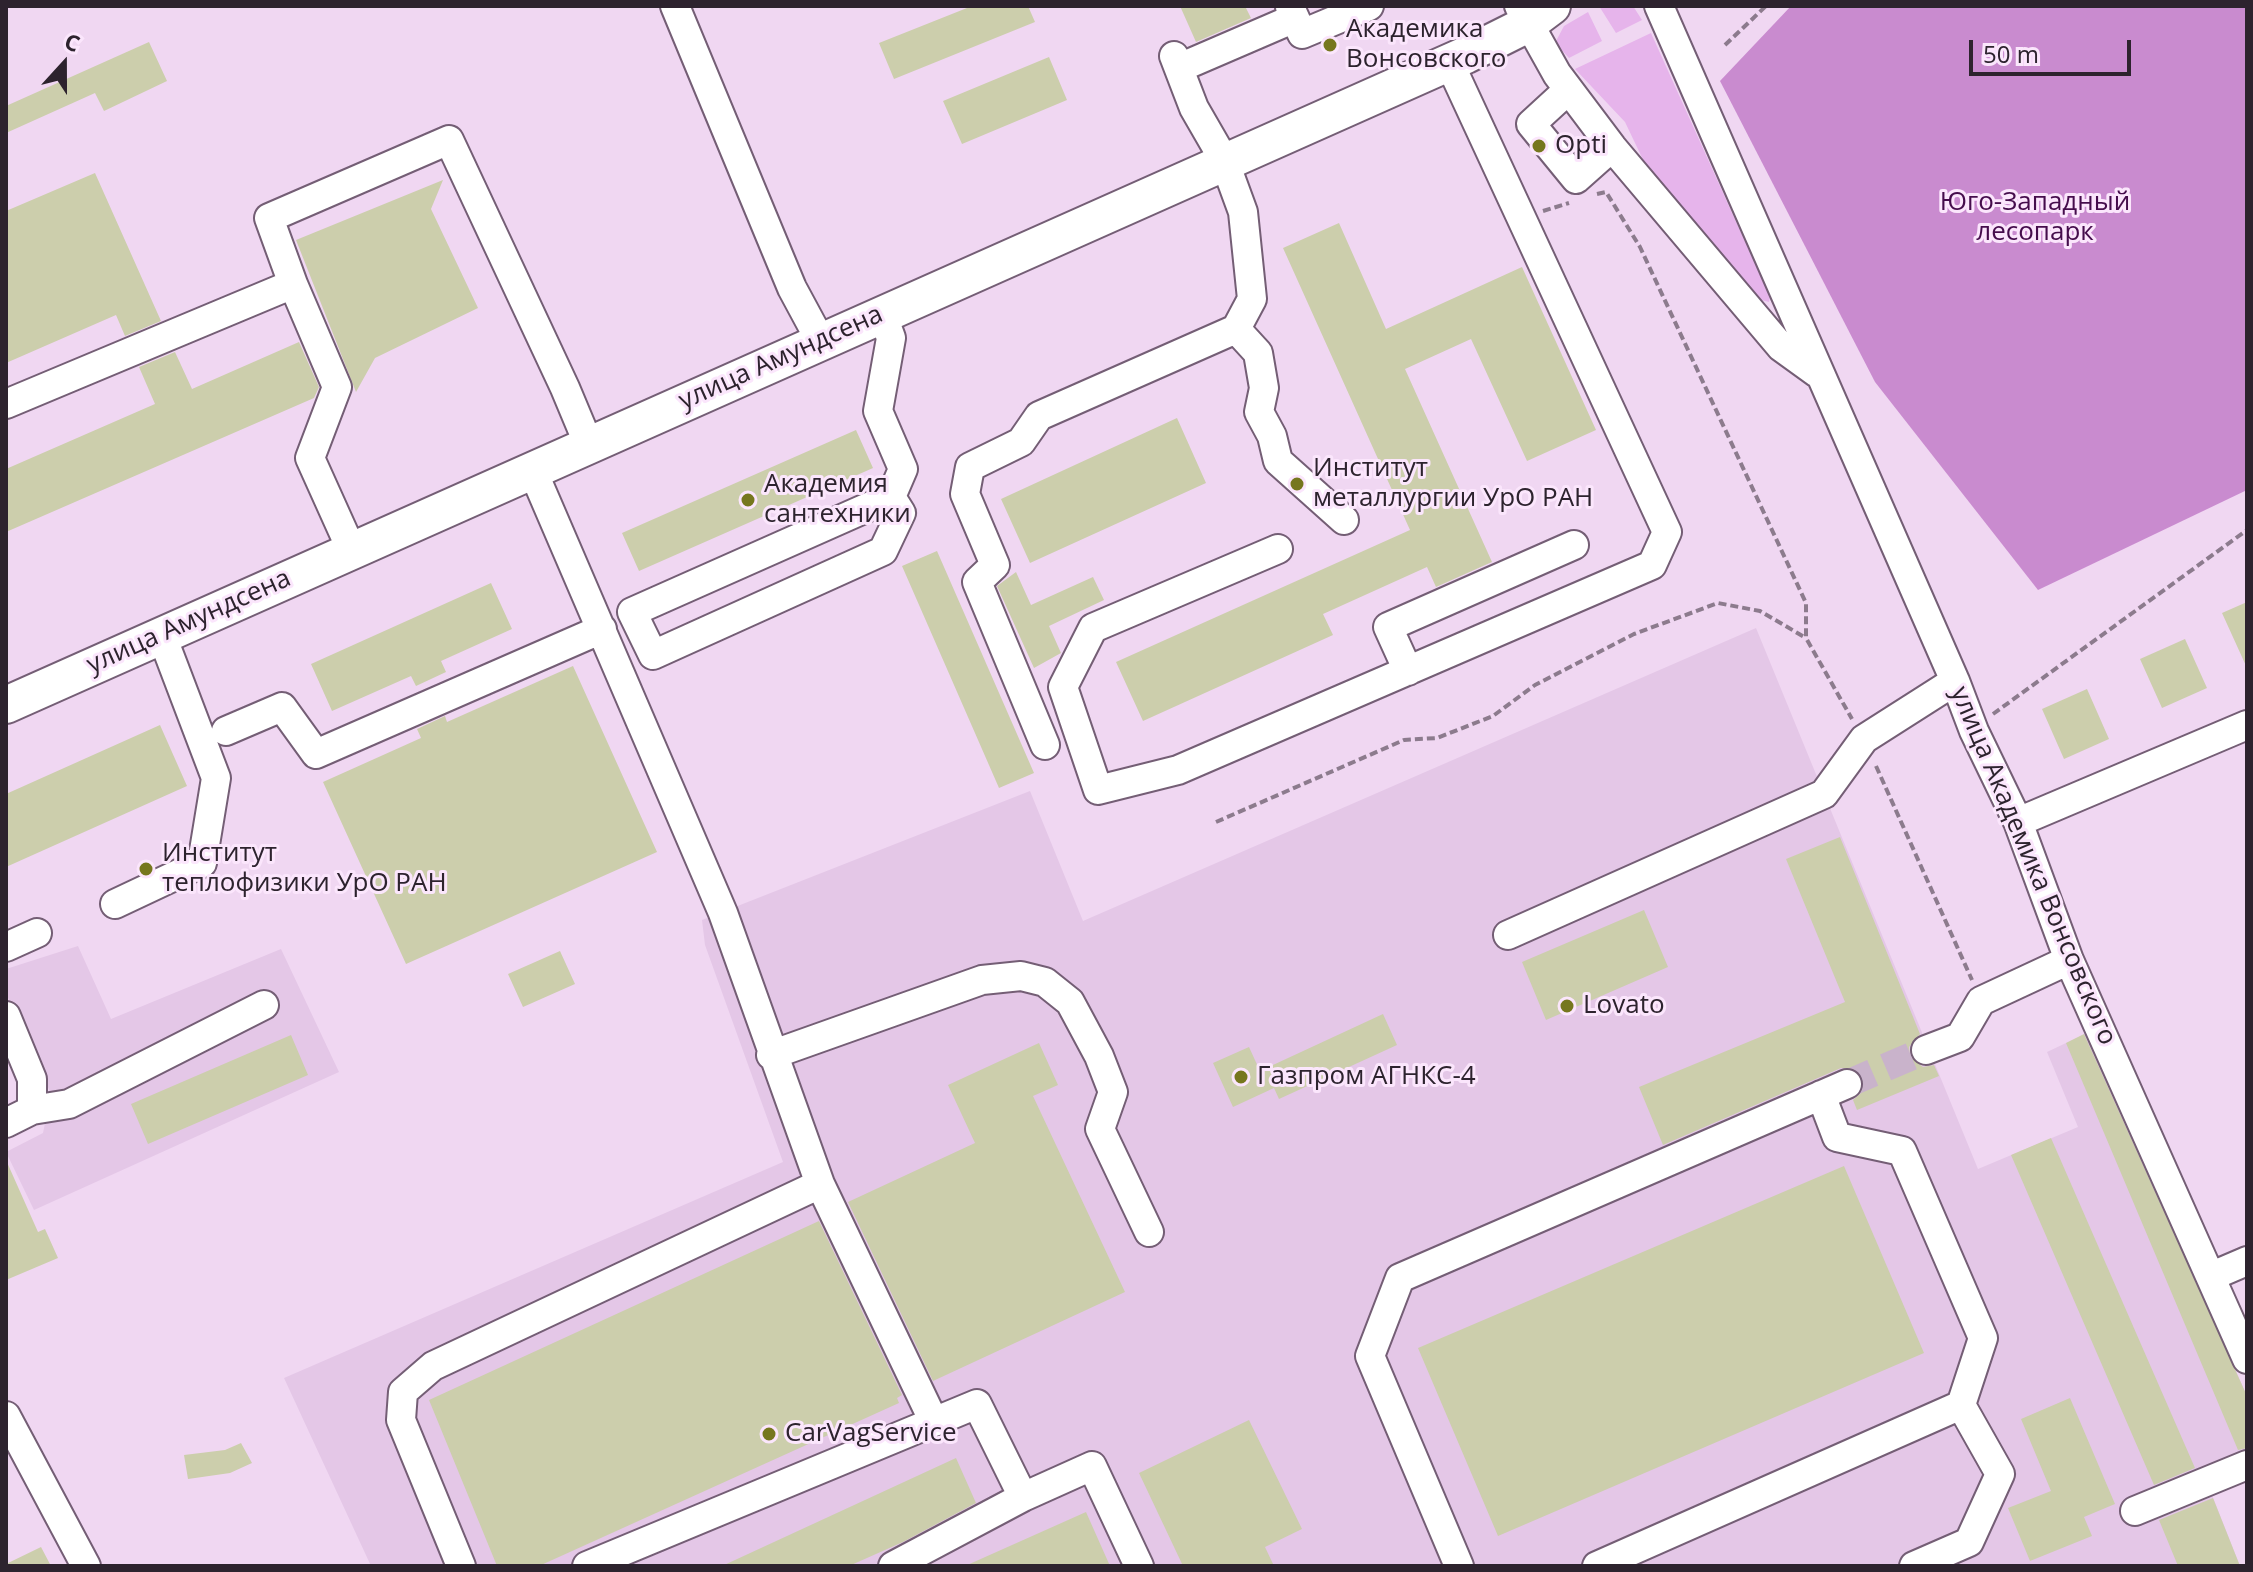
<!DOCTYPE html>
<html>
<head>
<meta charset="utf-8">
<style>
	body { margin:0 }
	#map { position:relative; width:2253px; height:1572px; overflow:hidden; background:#f0d7f2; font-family:"Open Sans",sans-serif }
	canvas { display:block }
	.frame { position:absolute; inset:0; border:8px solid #2d232e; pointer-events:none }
	.north { position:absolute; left:24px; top:24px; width:80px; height:80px; -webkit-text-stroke:6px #fbe6fc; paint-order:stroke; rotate:21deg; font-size:22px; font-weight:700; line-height:32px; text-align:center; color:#2d232e }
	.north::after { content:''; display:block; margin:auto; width:28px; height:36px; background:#2d232e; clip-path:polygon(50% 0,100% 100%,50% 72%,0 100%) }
	.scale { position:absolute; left:1969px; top:40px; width:162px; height:36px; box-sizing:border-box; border:4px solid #2d232e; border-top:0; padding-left:10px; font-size:24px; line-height:28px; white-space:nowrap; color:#2d232e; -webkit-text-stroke:6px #fbe6fc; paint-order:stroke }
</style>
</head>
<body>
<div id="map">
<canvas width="2253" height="1572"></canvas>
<div class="frame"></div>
<div class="north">С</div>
<div class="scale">50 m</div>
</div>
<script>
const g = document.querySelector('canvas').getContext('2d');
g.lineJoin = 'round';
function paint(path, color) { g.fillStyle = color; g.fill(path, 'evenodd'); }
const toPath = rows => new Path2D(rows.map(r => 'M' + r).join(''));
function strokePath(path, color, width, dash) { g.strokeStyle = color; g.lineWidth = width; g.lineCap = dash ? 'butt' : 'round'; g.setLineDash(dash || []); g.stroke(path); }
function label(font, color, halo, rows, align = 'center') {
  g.font = font + ' "Open Sans",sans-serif'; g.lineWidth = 6; g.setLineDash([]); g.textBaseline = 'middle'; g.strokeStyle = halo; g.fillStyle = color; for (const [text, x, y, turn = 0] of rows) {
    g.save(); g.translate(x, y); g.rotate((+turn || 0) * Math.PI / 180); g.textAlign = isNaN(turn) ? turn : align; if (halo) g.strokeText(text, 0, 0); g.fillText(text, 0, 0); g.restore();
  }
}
paint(toPath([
	[1756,628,1978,1169,2078,1127,2047,1052,2085,1034,2247,1396,2247,1449,2238,1453,2243,1482,2212,1495,2240,1566,371,1566,284,1378,783,1162,705,945,702,920,1030,791,1083,921],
	[78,946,111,1019,281,949,339,1072,34,1210,6,1152,43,1133,51,1094,6,993,6,969]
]), '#e4c7e7');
paint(toPath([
	[1599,6,1633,6,1642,20,1616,33],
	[1588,12,1602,41,1569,58,1555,43,1564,26],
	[1651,33,1770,297,1769,302,1761,300,1646,166,1625,122,1575,69]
]), '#e6b4eb');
paint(toPath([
	[1791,6,2247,6,2247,490,2038,590,1875,382,1720,81]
]), '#c98bcf');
paint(toPath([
	[972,6,1028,6,1035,22,894,79,879,43],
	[1180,6,1245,6,1251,18,1196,42],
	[149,42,167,81,104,111,95,93,6,133,6,106],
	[1049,57,1067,100,962,144,943,101],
	[95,173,161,321,125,336,116,315,6,363,6,211],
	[443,180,431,209,478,308,375,358,356,392,296,240],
	[1339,223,1386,329,1522,267,1596,430,1527,461,1471,339,1405,369,1492,562,1436,587,1427,567,1323,614,1333,635,1143,721,1116,662,1410,530,1283,248],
	[299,342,319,387,314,398,6,532,6,469,155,404,139,367,175,352,192,389],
	[1177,418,1206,483,1030,563,1001,499],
	[856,430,873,468,639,571,622,533],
	[937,551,1034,773,999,788,902,566],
	[1016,572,1031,605,1093,577,1104,600,1049,626,1061,653,1034,668,997,586],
	[491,583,512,629,441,661,446,672,416,686,411,676,332,711,311,664],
	[2247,602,2247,668,2222,613],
	[2185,639,2207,688,2162,708,2140,659],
	[573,666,657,852,406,964,323,782,421,738,417,729,445,716,447,722],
	[2087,689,2109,739,2064,759,2042,709],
	[160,725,187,786,6,867,6,794],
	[1840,837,1920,1034,1909,1047,1910,1057,1923,1067,1934,1065,1939,1076,1857,1110,1853,1100,1861,1093,1863,1078,1856,1070,1841,1068,1663,1145,1639,1087,1845,1002,1786,859],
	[1644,910,1668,967,1546,1020,1522,962],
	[560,951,575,984,523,1007,508,974],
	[1383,1014,1397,1045,1279,1099,1274,1088,1233,1107,1213,1063,1249,1047,1260,1071],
	[2084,1034,2247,1396,2247,1448,2238,1450,2066,1043],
	[291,1035,308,1075,148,1144,131,1104],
	[1039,1043,1058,1085,1033,1096,1125,1292,933,1381,848,1202,975,1143,948,1085],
	[2051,1138,2195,1468,2154,1485,2011,1155],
	[6,1160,38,1232,45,1229,58,1258,6,1280],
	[1844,1166,1924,1353,1498,1536,1418,1348],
	[819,1221,902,1395,897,1398,899,1403,539,1566,497,1566,429,1400],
	[2070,1398,2115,1504,2084,1517,2092,1536,2030,1561,2008,1508,2051,1491,2021,1419],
	[1249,1420,1302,1529,1265,1547,1274,1566,1183,1566,1139,1473],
	[241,1443,252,1463,230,1473,188,1479,184,1455,225,1450],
	[956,1458,976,1503,903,1542,849,1566,722,1566],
	[2213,1498,2240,1566,2178,1566,2159,1520],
	[1086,1512,1110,1566,965,1566],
	[41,1547,51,1566,6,1566,6,1564]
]), '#ccceac');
strokePath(toPath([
	[1847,1084,1926,1050]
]), '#c9b3cb', 28, [28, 14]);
const minor = toPath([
	[675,6,792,288,820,340],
	[1519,6,1557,74,1612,147,1781,347,1817,373],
	[1659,6,1955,681,1974,731,2018,822,2069,960,2247,1359],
	[1290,7,1302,34,1369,6],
	[1179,68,1295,18],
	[1568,90,1531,124,1576,179,1612,147],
	[293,284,337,387,310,458,351,549],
	[882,313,891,338,878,411,903,469,891,497,632,612,653,655,883,551,901,513,891,497],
	[1236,329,1258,353,1264,388,1259,412,1272,436,1278,461,1344,520],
	[6,404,293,284,269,218,449,140,565,388,588,443],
	[532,469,723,913,820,1184,934,1422],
	[1278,549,1093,628,1063,687,1098,790,1178,770,1652,565,1667,532,1449,62],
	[1408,671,1388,627,1574,545],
	[226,731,282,707,316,754,602,629],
	[1045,745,977,582,995,565,965,494,970,467,1021,442,1039,416,1236,329,1252,299,1243,212,1224,160,1194,108,1174,56],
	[2018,822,2247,725],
	[115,904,202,863,216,778,162,636],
	[1508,935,1824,794,1864,739,1955,681],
	[6,947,37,933],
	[6,1016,32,1079,32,1110,6,1123],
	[1926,1050,1960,1037,1981,1001,2069,960],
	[771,1055,982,980,1021,976,1045,982,1070,1002,1099,1056,1113,1092,1100,1129,1149,1232],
	[32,1110,69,1104,264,1005],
	[2212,1276,2247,1261],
	[6,1416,86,1566],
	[2135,1511,2247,1465],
	[461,1566,401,1420,403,1392,433,1366,820,1184],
	[587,1566,977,1404,1023,1497],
	[893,1566,1023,1497,1092,1466,1139,1566],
	[1459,1566,1370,1356,1400,1278,1847,1084],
	[1597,1566,1961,1405,1983,1338,1902,1151,1837,1137,1821,1095],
	[1914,1566,1969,1542,2000,1474,1961,1405]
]);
const major = toPath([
	[6,705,1466,55,1528,24,1552,6]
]);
strokePath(minor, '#745e75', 32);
strokePath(major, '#745e75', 40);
strokePath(toPath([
	[1725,45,1766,6],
	[1597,194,1606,192,1640,247,1806,603,1806,638,1852,719],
	[1543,211,1569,203],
	[1993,714,2247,530],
	[1876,766,1972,980],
	[1216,822,1404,740,1437,738,1493,716,1535,685,1634,634,1718,603,1760,611,1806,638]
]), '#8c7b8d', 4, [8, 4]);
strokePath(minor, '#fff', 28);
strokePath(major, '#fff', 36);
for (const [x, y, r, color] of [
	[1330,45,8,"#76771e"],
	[1539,146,8,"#76771e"],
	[1297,484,8,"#76771e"],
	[748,500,8,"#76771e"],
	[146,869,8,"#76771e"],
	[1567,1006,8,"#76771e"],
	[1241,1077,8,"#76771e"],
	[769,1434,8,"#76771e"]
]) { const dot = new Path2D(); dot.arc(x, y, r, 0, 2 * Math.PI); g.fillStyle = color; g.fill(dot); strokePath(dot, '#fbe6fc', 3); }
label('26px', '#2d232e', '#fbe6fc', [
	["Академика",1346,30],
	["Вонсовского",1346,60],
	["Opti",1555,146],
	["Институт",1313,469],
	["металлургии УрО РАН",1313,499],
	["Академия",764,485],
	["сантехники",764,515],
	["Институт",162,854],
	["теплофизики УрО РАН",162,884],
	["Lovato",1583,1006],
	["Газпром АГНКС-4",1257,1077],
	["CarVagService",785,1434]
], 'left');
label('26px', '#450c4c', '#fbe6fc', [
	["Юго-Западный",2035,203],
	["лесопарк",2035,233]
]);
label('26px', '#2d232e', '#fbe6fc', [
	["улица Амундсена",781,358,-24],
	["улица Амундсена",189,622,-24],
	["улица Академика Вонсовского",2033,866,67]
]);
</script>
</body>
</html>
